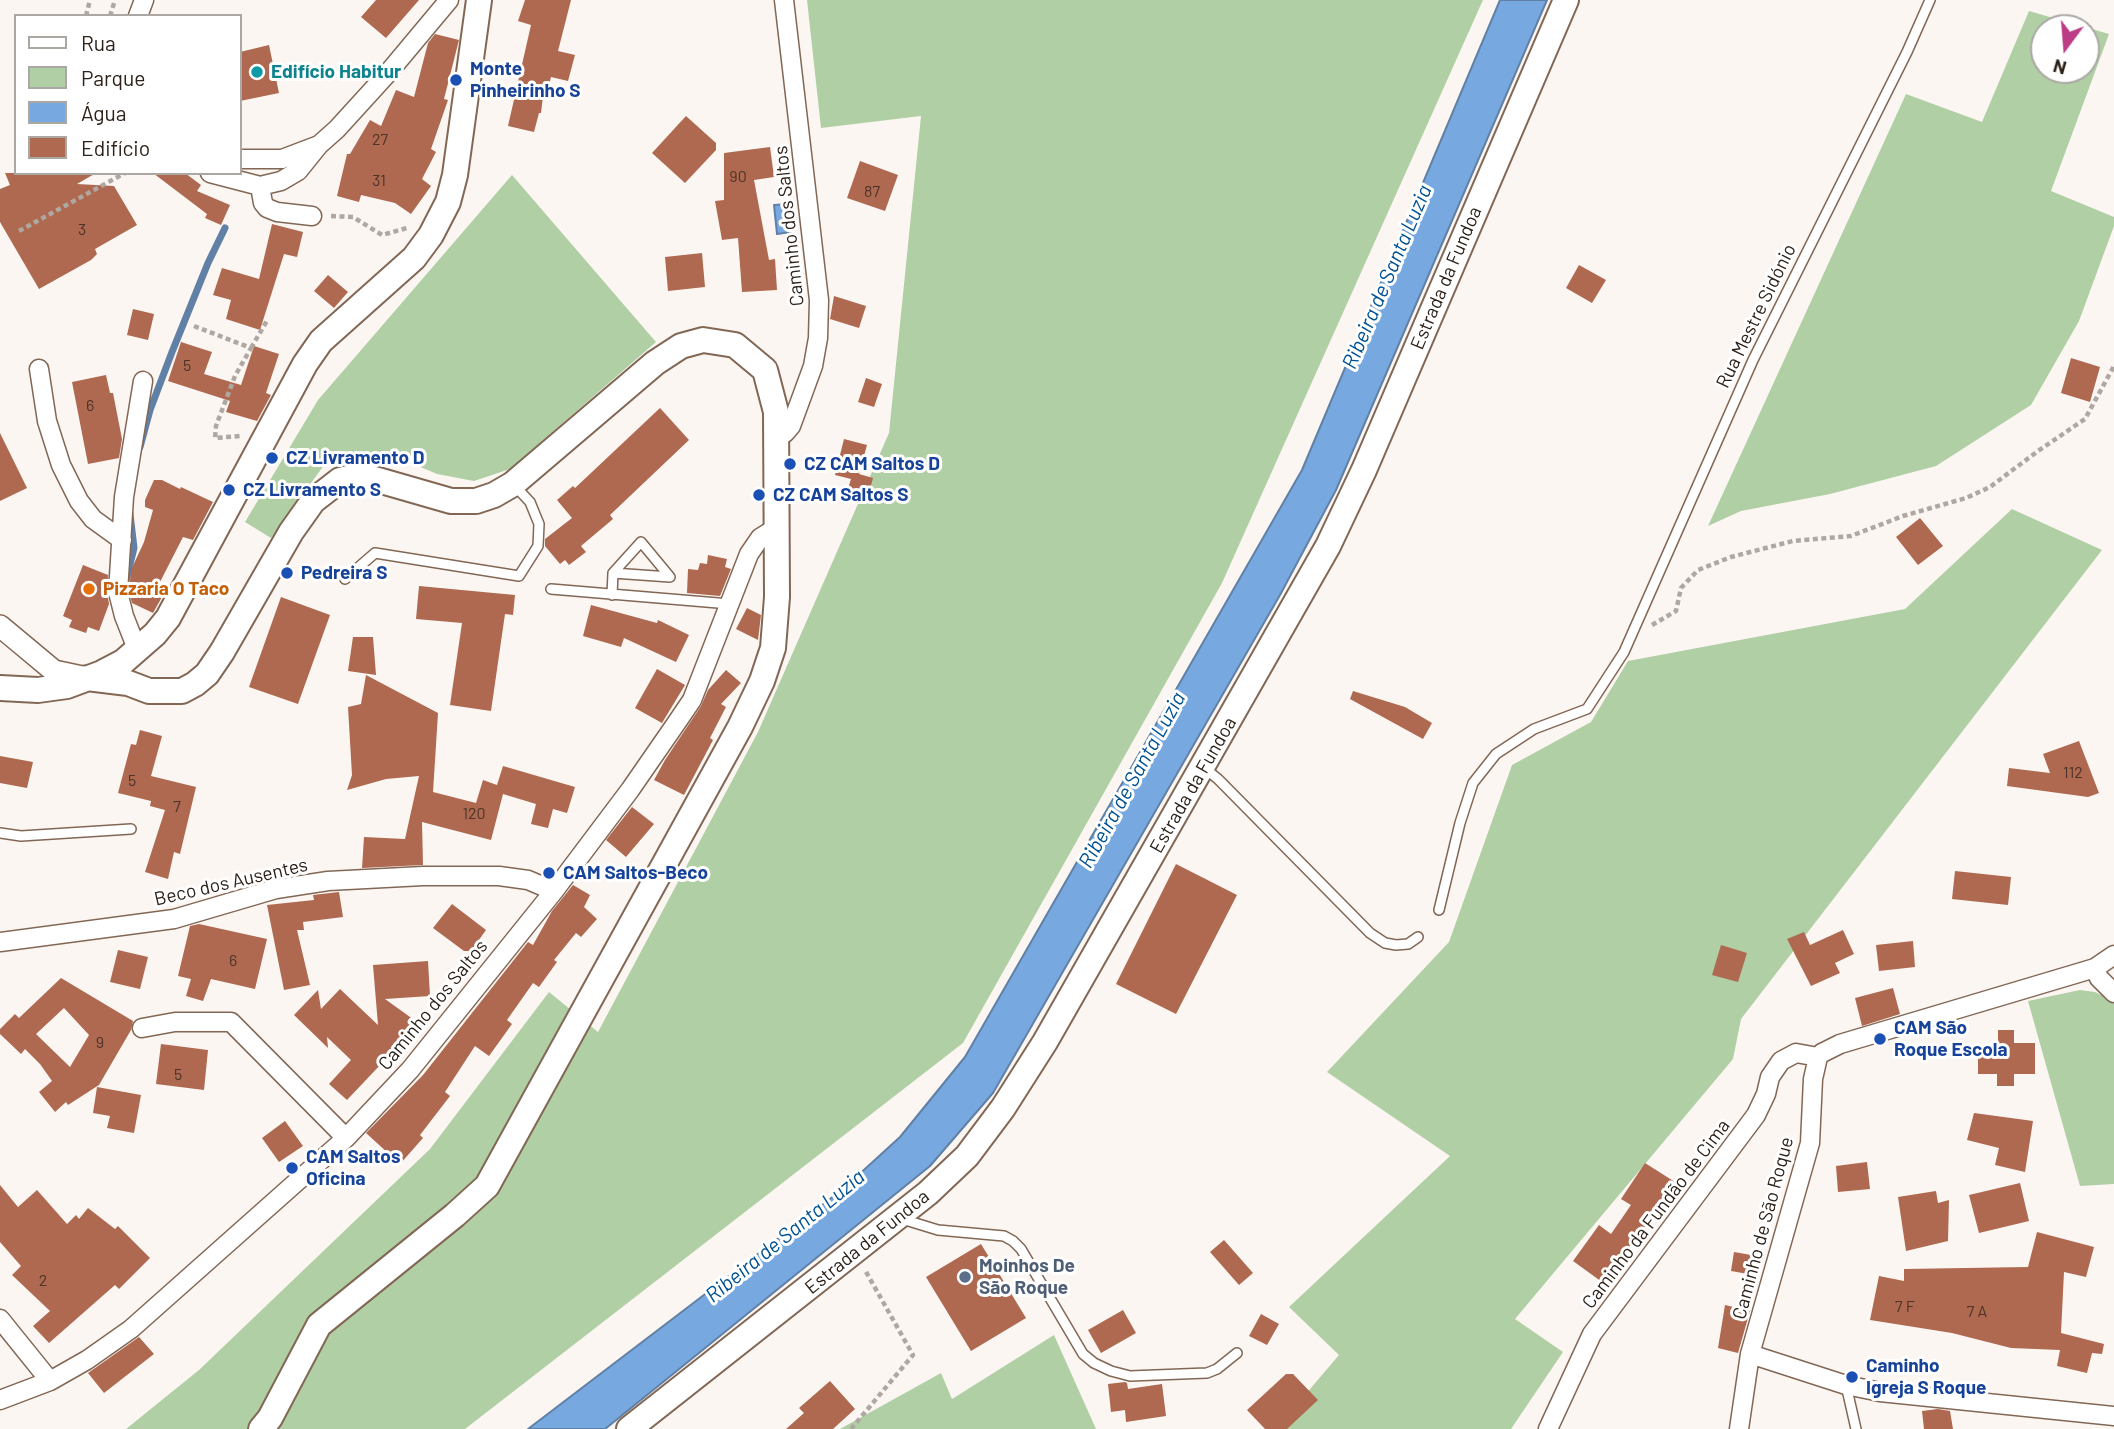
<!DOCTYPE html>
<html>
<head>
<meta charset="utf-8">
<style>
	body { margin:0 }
	#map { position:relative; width:2114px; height:1429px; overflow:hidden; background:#fcf6f2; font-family:Barlow,sans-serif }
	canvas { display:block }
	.legend { position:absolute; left:14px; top:14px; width:228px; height:161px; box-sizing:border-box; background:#fff; border:2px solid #aba7a3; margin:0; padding:9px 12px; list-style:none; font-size:21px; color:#2d221a }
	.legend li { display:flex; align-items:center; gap:14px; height:35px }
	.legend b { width:35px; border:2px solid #aba7a3 }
	.north { position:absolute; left:2030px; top:14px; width:70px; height:70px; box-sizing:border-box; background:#fff; border:2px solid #aba7a3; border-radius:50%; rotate:196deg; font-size:19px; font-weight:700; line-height:28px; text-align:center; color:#2d221a }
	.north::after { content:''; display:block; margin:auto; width:24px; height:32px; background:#bc3c86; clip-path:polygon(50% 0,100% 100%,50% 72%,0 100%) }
</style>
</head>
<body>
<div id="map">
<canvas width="2114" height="1429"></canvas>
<ul class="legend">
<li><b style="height:9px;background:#fff"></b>Rua</li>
<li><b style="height:19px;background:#b1cfa5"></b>Parque</li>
<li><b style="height:19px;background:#77a9e0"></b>Água</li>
<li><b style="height:19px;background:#ae6950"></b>Edifício</li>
</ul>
<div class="north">N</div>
</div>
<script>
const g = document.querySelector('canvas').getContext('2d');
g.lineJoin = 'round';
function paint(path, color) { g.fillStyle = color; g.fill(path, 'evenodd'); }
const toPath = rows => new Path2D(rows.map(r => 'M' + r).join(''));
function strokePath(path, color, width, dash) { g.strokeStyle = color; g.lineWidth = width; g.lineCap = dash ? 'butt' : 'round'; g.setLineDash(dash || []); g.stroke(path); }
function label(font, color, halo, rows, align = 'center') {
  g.font = font + ' Barlow,sans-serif'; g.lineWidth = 6; g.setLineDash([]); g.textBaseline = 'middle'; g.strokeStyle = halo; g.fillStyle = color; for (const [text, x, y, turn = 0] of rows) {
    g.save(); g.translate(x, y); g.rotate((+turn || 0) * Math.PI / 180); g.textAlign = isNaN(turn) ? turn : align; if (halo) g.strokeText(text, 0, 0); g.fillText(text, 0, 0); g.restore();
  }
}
paint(toPath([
	[807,0,1483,0,1222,583,963,1043,465,1429,126,1429,199,1370,430,1149,549,992,598,1032,758,732,889,433,921,116,821,128],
	[2029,11,2109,34,2051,191,2114,217,2114,226,2079,321,2031,405,1936,466,1830,494,1741,511,1708,526,1906,94,1982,122],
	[2086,28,2086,70,2044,70,2044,28],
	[512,175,656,342,510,469,474,481,437,474,385,452,330,457,271,538,245,522,318,400],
	[2012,509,2102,550,1741,1019,1733,1059,1515,1319,1563,1352,1511,1429,1276,1429,1339,1355,1289,1307,1450,1156,1327,1072,1449,942,1512,765,1591,722,1628,661,1905,609],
	[2080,990,2095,992,2114,1001,2114,1184,2080,1186,2028,1001],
	[1054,1335,1096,1429,840,1429,941,1373,952,1399]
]), '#b1cfa5');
const water = toPath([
	[1500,0,1547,0,1336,490,1280,595,993,1093,930,1166,605,1429,528,1429,843,1189,900,1137,965,1057,1302,470,1500,0],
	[788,204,791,232,777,234,774,205,788,204]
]);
paint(water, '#77a9e0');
strokePath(water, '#6180a5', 2);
strokePath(toPath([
	[140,447,150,410,172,352,208,263,225,228],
	[126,581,134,548,130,514]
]), '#6180a5', 7);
paint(toPath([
	[376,0,419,0,386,38,361,17],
	[525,0,571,0,558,51,575,55,568,81,551,77,548,89,544,88,541,113,539,113,534,132,508,126,531,25,518,21],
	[435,34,459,40,444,99,448,100,431,149,436,152,422,179,431,186,411,214,395,203,361,195,359,202,337,196,347,154,350,154,370,120,381,126,396,90,414,97,428,43],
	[269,45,279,93,240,101,240,52],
	[686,116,716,143,716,150,685,183,652,153],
	[770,147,774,177,754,180,769,260,775,259,777,290,742,292,738,238,722,240,715,201,724,200,724,153],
	[860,161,898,175,885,211,847,198],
	[5,173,96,173,77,184,114,186,137,225,95,249,97,254,91,260,39,289,0,222,0,189,10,185],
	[153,173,185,173,201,185,197,191,230,205,221,225,205,218,207,214],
	[272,224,303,232,297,257,284,254,260,330,226,319,231,300,213,295,222,268,259,279],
	[702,253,705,287,668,291,665,257],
	[1579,265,1606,280,1592,303,1566,288],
	[328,275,348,292,334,308,314,291],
	[834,296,866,306,859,328,830,319],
	[133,309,154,314,148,340,127,335],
	[181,342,212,352,204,374,241,385,254,346,279,354,266,393,271,395,257,421,226,412,230,401,168,381],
	[2071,358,2100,367,2090,402,2061,393],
	[106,375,110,393,113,393,122,439,119,458,88,464,72,382],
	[866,378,882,384,874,407,858,402],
	[660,408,689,440,610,515,613,519,581,546,586,552,569,565,565,560,560,564,545,546,545,539,572,518,557,500,573,486,575,488],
	[0,433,27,488,0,501],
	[844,439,867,445,859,474,873,478,868,497,847,492,851,479,835,475],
	[154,480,162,480,180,489,181,487,213,502,193,540,183,537,159,584,167,588,153,613,132,603,129,591,131,570,144,542,153,510,145,507,145,500],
	[1920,518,1943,546,1918,565,1896,537],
	[708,555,727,559,725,567,731,569,720,596,687,593,688,569,698,570,700,563,707,564],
	[83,565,108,575,107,592,109,604,99,631,88,627,86,633,69,627,72,620,63,616],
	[419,586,515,595,513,615,505,614,491,711,450,705,462,623,416,619],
	[281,597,330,615,298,704,249,687],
	[591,605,657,623,658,620,689,635,676,662,624,638,621,647,583,636],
	[747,608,761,615,758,640,736,629],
	[353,637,373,637,376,675,348,671],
	[657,669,685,685,662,723,635,708],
	[726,670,741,683,721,704,726,707,710,738,713,740,684,795,654,780,665,760,701,706,708,690],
	[366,675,438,713,433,792,476,803,483,780,497,785,503,766,575,787,567,813,553,809,548,828,531,824,536,804,503,794,491,840,422,822,423,865,362,868,364,837,405,839,419,776,386,779,347,790,352,775,348,707,361,704],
	[1353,691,1405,707,1432,723,1423,739,1350,699],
	[140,730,162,736,151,776,196,787,180,854,174,852,168,879,145,872,165,810,150,806,151,801,118,793,131,744,136,745],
	[2079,741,2099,793,2088,797,2007,786,2009,768,2050,773,2043,754],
	[0,756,33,762,27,788,0,783],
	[632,807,654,824,626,857,606,840],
	[1176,864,1237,895,1176,1014,1116,984],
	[1955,871,2011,877,2008,905,1952,899],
	[573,885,590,895,584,907,597,919,581,937,576,933,554,960,557,962,539,987,533,983,507,1020,512,1024,489,1056,475,1046,445,1092,450,1096,420,1135,423,1138,400,1164,366,1133,423,1075,528,942,533,945,552,911],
	[339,892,343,917,303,922,304,930,297,930,310,985,284,990,267,905,314,900,313,895],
	[452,904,486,930,471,951,464,951,433,928],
	[199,924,267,939,255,989,211,979,203,1001,186,996,191,979,178,976,190,926],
	[1843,930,1854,954,1835,963,1840,973,1811,986,1787,939,1804,932,1810,945],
	[1913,941,1915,967,1879,971,1876,945],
	[1721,945,1747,953,1738,982,1712,975],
	[118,950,148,957,140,989,110,982],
	[428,961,430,996,385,999,417,1022,400,1044,347,1100,329,1084,351,1060,327,1037,328,1048,294,1015,318,990,321,1009,340,989,378,1025,373,965],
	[61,978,133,1021,131,1030,99,1085,68,1105,66,1102,55,1112,39,1092,52,1081,40,1064,25,1049,21,1054,0,1034,0,1029,15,1014,19,1018],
	[64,1008,89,1035,70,1067,36,1034],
	[1893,988,1900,1014,1862,1026,1855,998],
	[1998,1030,2014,1030,2014,1043,2035,1043,2035,1074,2014,1074,2014,1086,1997,1086,1997,1074,1978,1074,1978,1054,1998,1054],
	[161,1044,208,1050,204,1090,156,1084],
	[97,1087,141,1095,134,1133,107,1128,110,1116,93,1113],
	[1974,1113,2033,1121,2025,1172,1995,1165,1999,1148,1967,1140],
	[285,1121,303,1146,279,1162,262,1138],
	[1867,1162,1870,1189,1838,1192,1836,1166],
	[1645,1163,1675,1182,1644,1228,1602,1282,1573,1261,1599,1225,1611,1234,1631,1205,1621,1199],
	[2020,1183,2029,1221,1979,1233,1969,1195],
	[0,1185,18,1207,37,1190,67,1224,76,1215,79,1219,88,1208,115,1229,118,1226,150,1258,119,1289,115,1285,49,1343,33,1326,50,1311,12,1275,21,1266,0,1242],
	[1936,1191,1938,1203,1949,1200,1948,1241,1906,1251,1898,1197],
	[2037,1232,2094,1247,2086,1277,2064,1272,2061,1333,2104,1344,2102,1354,2092,1353,2087,1373,2057,1366,2060,1350,2011,1348,1952,1333,1870,1320,1879,1276,1904,1281,1904,1269,2028,1267],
	[1224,1240,1253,1273,1239,1285,1210,1252],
	[981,1244,1026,1318,971,1351,926,1277],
	[1734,1252,1757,1256,1754,1275,1731,1271],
	[1725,1305,1750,1311,1738,1353,1718,1348],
	[1123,1310,1136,1333,1101,1353,1088,1330],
	[1261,1314,1279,1324,1267,1345,1249,1336],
	[139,1337,154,1354,104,1393,88,1373],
	[1286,1374,1293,1374,1318,1400,1287,1429,1265,1429,1247,1410],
	[830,1381,855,1409,833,1429,786,1429,804,1413,799,1408],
	[1125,1382,1127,1383,1128,1389,1162,1384,1166,1416,1126,1422,1125,1410,1111,1412,1108,1384],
	[1938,1409,1950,1411,1953,1429,1924,1429,1922,1411]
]), '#ae6950');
const service = toPath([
	[345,579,375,553,519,576,538,546,539,524,530,502,515,486],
	[551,589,730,604],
	[612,595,613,573,641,542,670,577,613,573],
	[1203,767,1218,779,1370,933,1385,943,1396,945,1408,944,1418,937],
	[0,833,21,836,131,829],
	[1439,910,1460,823,1473,783,1496,754,1534,729,1587,709,1624,652,1753,360,1907,52,1930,0],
	[902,1219,938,1230,1004,1236,1013,1241,1021,1249,1083,1354,1094,1363,1111,1371,1130,1376,1207,1373,1217,1369,1237,1353],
	[1846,1385,1856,1429]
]);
const minor = toPath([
	[138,16,144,0],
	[240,159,282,159,319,145,337,129,388,73,449,0],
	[210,173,260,186,263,203,267,208,277,212,312,216],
	[260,186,281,181,298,171,319,145],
	[39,369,47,421,61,465,79,501,93,519,122,540],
	[776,436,785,433,791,426,813,366,818,338,819,300,784,0],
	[137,649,124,616,118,592,124,497,143,381],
	[0,942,174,919,276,889,328,881,423,876,499,876,528,880,554,891],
	[2095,968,2099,978,2114,993],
	[142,1028,175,1022,231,1022,346,1138],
	[0,1319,50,1381],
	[1750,1354,1846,1385,1880,1392,2114,1416],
	[0,1400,50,1381,87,1360,131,1329,346,1138,410,1070,554,891,630,790,675,725,692,700,749,554,760,538,776,528],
	[1548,1429,1592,1334,1756,1115,1766,1094,1770,1077,1781,1061,1796,1053,1818,1057],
	[1739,1429,1750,1354,1810,1143,1813,1079,1818,1057,1822,1053,1840,1044,2095,968,2114,955]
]);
const tertiary = toPath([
	[0,626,54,671,87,678]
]);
const secondary = toPath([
	[87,678,128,683,149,691,182,691,195,684,207,674,222,652,291,532,313,501,340,480,355,476,371,478,451,501,476,501,494,495,513,484,655,363,681,346,703,340,735,345,765,370,776,412,777,597,773,648,762,681,740,727,487,1186,455,1215,319,1325,270,1418,261,1429],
	[0,688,38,690,67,686,102,673,123,662,155,634,168,618,305,364,321,341,414,258,431,235,448,202,455,175,479,0],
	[629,1429,928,1193,967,1156,1003,1108,1045,1042,1328,546,1364,470,1566,0]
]);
strokePath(service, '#826755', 12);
strokePath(minor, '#826755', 21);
strokePath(tertiary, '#826755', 24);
strokePath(secondary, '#826755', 28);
strokePath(toPath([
	[86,16,90,0],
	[110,16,115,0],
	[331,216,353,217,382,235,407,228],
	[19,231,125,173],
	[194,326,251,348,235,376,216,426,215,438,240,436],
	[251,348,268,319],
	[1652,625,1676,611,1681,588,1698,570,1731,557,1793,541,1851,536,1903,516,1966,498,1990,487,2038,451,2085,419,2114,366],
	[851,1429,913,1355,865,1270]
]), '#afa7a2', 4.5, [5, 3.5]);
strokePath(service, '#fff', 9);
strokePath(minor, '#fff', 18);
strokePath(tertiary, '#fff', 21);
strokePath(secondary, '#fff', 24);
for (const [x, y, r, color] of [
	[257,72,7,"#0f9aa8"],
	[456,80,7,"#1a4fb4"],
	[272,458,7,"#1a4fb4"],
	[790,464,7,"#1a4fb4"],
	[229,490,7,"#1a4fb4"],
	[759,495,7,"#1a4fb4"],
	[287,573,7,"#1a4fb4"],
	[89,589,7,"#e8710a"],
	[549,873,7,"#1a4fb4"],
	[1880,1039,7,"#1a4fb4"],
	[292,1168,7,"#1a4fb4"],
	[965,1277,7,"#5c6f8a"],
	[1852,1377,7,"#1a4fb4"]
]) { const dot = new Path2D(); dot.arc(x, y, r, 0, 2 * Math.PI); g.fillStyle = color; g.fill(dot); strokePath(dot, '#fff', 2.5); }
label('16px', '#4d3428', null, [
	["27",380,140],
	["90",738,177],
	["31",379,181],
	["87",872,192],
	["3",82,230],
	["5",187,366],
	["6",90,406],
	["112",2073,773],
	["5",132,781],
	["7",177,807],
	["120",474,814],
	["6",233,961],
	["9",100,1043],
	["5",178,1075],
	["2",43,1281],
	["7 F",1905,1307],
	["7 A",1977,1312]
]);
label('bold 19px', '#164399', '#fff', [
	["Monte",470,69],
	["Pinheirinho S",470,91],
	["CZ Livramento D",286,458],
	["CZ CAM Saltos D",804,464],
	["CZ Livramento S",243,490],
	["CZ CAM Saltos S",773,495],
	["Pedreira S",301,573],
	["CAM Saltos-Beco",563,873],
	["CAM São",1894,1028],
	["Roque Escola",1894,1050],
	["CAM Saltos",306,1157],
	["Oficina",306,1179],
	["Caminho",1866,1366],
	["Igreja S Roque",1866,1388]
], 'left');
label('bold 19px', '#0d838f', '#fff', [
	["Edifício Habitur",271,72]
], 'left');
label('19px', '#2d221a', '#fff', [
	["Caminho dos Saltos",789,226,-96],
	["Estrada da Fundoa",1446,278,-67],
	["Rua Mestre Sidónio",1756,316,-64],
	["Estrada da Fundoa",1193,785,-60],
	["Beco dos Ausentes",231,882,-13],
	["Caminho dos Saltos",433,1005,-51],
	["Caminho da Fundão de Cima",1656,1214,-53],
	["Caminho de São Roque",1763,1228,-75],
	["Estrada da Fundoa",867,1242,-39]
]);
label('bold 19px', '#c56008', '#fff', [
	["Pizzaria O Taco",103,589]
], 'left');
label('bold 19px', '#4e5e75', '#fff', [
	["Moinhos De",979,1266],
	["São Roque",979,1288]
], 'left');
label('italic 21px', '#005193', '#fff', [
	["Ribeira de Santa Luzia",1387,277,-67],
	["Ribeira de Santa Luzia",1132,780,-61],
	["Ribeira de Santa Luzia",785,1236,-39]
]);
</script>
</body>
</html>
